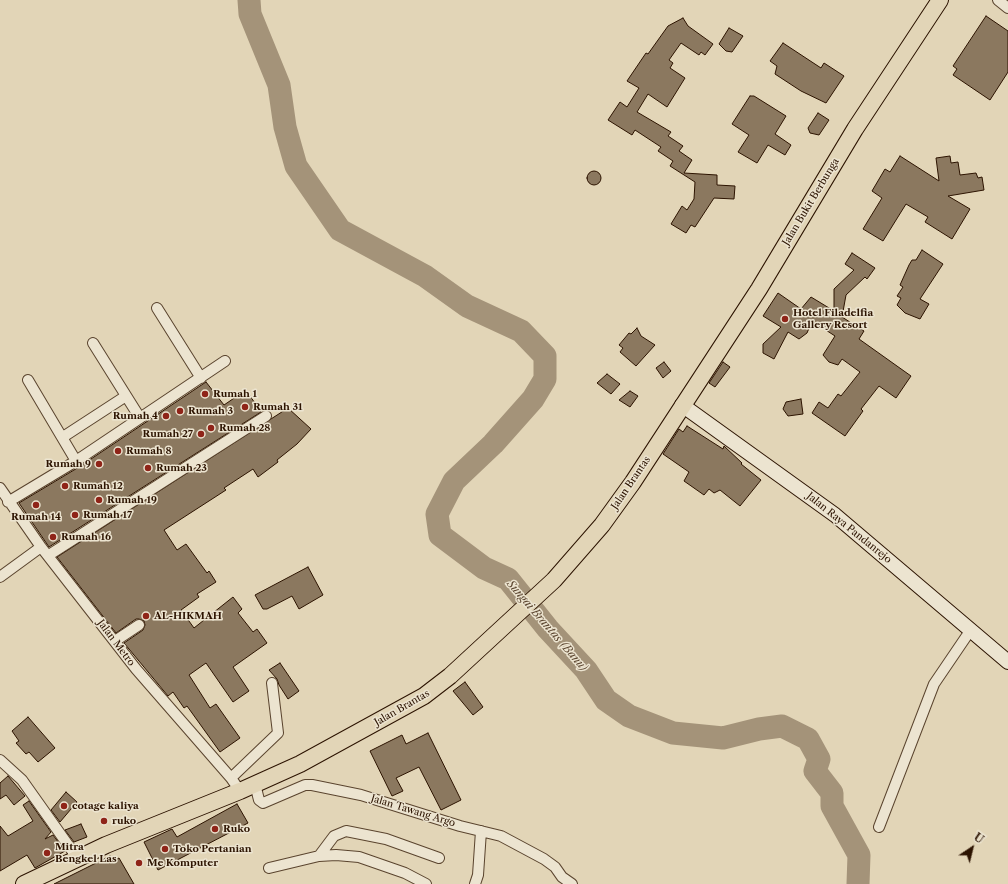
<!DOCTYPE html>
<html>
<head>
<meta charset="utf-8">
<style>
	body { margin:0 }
	#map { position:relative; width:1008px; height:884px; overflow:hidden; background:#e2d5b7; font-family:"Libre Caslon Text",serif }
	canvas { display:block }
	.north { position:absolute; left:952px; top:828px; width:40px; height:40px; -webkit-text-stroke:3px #ece4d0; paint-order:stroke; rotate:35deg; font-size:11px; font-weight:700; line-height:16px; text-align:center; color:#2c1300 }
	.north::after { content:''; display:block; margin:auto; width:14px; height:18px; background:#2c1300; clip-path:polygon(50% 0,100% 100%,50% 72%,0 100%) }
</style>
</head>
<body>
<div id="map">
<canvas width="1008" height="884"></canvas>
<div class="north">U</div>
</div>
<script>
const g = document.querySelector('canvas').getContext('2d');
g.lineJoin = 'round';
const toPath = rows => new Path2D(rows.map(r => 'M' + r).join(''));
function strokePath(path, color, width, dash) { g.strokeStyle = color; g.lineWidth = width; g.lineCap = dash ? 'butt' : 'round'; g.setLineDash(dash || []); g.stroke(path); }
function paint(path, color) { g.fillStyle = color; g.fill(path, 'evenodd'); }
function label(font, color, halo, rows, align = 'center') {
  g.font = font + ' "Libre Caslon Text",serif'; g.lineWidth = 3; g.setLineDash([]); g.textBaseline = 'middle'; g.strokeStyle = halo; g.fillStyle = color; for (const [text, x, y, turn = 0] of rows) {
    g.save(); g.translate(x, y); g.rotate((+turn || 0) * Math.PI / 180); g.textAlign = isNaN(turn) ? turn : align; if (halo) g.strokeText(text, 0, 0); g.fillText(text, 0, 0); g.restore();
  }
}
strokePath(toPath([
	[249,0,250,14,279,85,285,127,296,166,340,230,425,276,467,306,521,331,545,356,545,379,533,399,493,444,454,481,437,514,440,535,484,568,508,579,548,629,586,670,606,700,629,716,673,733,723,738,759,729,782,726,808,739,819,759,815,771,832,793,832,806,859,855,858,884]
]), '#a49379', 23);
const building = toPath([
	[986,16,1008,31,1008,72,990,100,953,75,957,69,953,66,986,16],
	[683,18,688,26,713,44,705,55,701,52,699,55,681,43,669,60,673,63,670,68,685,78,667,107,648,94,637,112,671,132,668,136,683,146,679,151,692,160,684,173,717,175,717,185,735,186,734,199,714,198,695,227,691,225,686,233,671,224,682,206,687,210,694,199,695,182,670,166,673,161,658,151,661,147,635,130,632,135,608,120,620,102,627,107,639,88,627,81,646,53,648,54,668,26,683,18],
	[729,28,743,36,732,52,726,51,719,44,729,28],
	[783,43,821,68,824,63,844,76,826,103,801,91,775,74,777,66,770,61,783,43],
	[750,96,754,96,786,116,775,134,791,145,785,155,768,145,757,163,738,152,749,135,732,124,750,96],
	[818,113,829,120,819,135,810,133,808,128,818,113],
	[900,156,939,181,936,158,950,156,951,163,958,162,960,175,976,173,978,178,982,177,984,190,948,196,970,209,952,239,925,222,928,217,906,204,883,241,863,229,882,198,872,191,885,169,890,172,900,156],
	'587 178a7 7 0 1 1 14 0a7 7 0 1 1-14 0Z',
	[922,250,943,264,920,299,929,304,920,319,905,313,897,305,901,298,897,296,903,287,900,285,909,265,912,260,916,260,922,250],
	[852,253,875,268,867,279,865,277,846,295,842,317,864,331,859,339,911,376,896,398,879,386,861,409,863,411,845,436,812,413,819,402,828,408,838,394,841,396,860,372,842,359,838,365,829,362,823,355,835,336,812,321,807,333,799,339,788,332,774,359,763,353,763,344,781,327,763,316,778,293,801,309,811,297,834,311,834,289,854,270,845,264,852,253],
	[637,328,641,336,655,345,636,366,620,352,623,348,619,345,629,333,631,334,637,328],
	[664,362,671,371,663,378,656,368,664,362],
	[723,362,730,367,715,387,709,383,723,362],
	[607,374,620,384,611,394,597,383,607,374],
	[206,382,224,405,246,390,261,412,49,547,19,503,79,467,206,382],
	[630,391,638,396,630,407,619,400,630,391],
	[801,399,803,414,788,416,783,409,786,402,801,399],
	[288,408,311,429,297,444,277,460,278,462,258,477,253,469,224,488,226,490,164,530,177,550,186,544,207,573,209,571,216,582,197,594,199,597,181,610,194,628,233,597,242,609,238,613,253,632,257,629,267,643,233,667,249,691,233,702,206,663,189,675,210,708,216,704,240,738,220,752,187,706,184,708,173,692,168,696,124,643,143,630,145,625,144,621,139,619,136,619,116,633,57,557,288,408],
	[687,426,723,449,724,446,742,463,741,464,761,480,740,506,720,490,714,493,709,489,704,495,684,481,689,472,663,454,679,429,683,432,687,426],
	[308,567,323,595,299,609,292,596,267,609,263,609,255,595,308,567],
	[280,663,299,691,288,699,279,685,277,679,269,670,280,663],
	[465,682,483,707,473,715,453,691,465,682],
	[28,717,55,748,38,762,29,752,26,754,16,743,19,741,12,731,28,717],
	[428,733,461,800,441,810,419,767,396,778,403,791,392,796,370,751,402,735,406,744,428,733],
	[8,776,25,796,14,805,6,795,0,799,0,783,8,776],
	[66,792,77,802,60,822,51,810,66,792],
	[29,801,51,832,45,839,53,835,65,851,35,868,27,855,0,871,0,826,8,836,33,821,23,805,29,801],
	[237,804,248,823,158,870,144,842,172,829,177,837,237,804],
	[81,824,87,837,74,842,65,830,81,824],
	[110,856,113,861,119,858,134,884,54,884,110,856]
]);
paint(building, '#8b785f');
strokePath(building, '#2c1300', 1);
const street = toPath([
	[998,0,1008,8],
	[157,308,201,378],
	[93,343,140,418],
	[28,380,76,461],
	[63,437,126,396],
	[0,488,41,547,136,669,231,778,240,791],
	[8,502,76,461,225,361],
	[49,555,266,416],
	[0,577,41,547],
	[115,641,139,625],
	[0,760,22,780,78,859],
	[231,778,278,733,272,683],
	[255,784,259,800,263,803,305,785,312,785,361,795,460,826,501,836,544,859,555,867,562,877,572,884],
	[879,827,934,684,970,631],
	[319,856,334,836,346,831,386,839,439,858],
	[269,868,319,856,336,855,359,857,405,873,426,884],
	[475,884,478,875,481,831]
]);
const secondary = toPath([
	[682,405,835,515,1008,662]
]);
const primary = toPath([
	[24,884,106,845,240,791,300,764,424,696,450,676,554,580,602,525,633,482,759,289,855,129,940,0]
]);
strokePath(street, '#5a442e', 12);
strokePath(secondary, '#2c1300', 16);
strokePath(primary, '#2c1300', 18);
strokePath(street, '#ece4d0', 10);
strokePath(secondary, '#ece4d0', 14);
strokePath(primary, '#e2d5b7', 16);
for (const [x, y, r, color] of [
	[785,319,4,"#8f2418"],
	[205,394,4,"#8f2418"],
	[245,407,4,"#8f2418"],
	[180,411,4,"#8f2418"],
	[166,416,4,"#8f2418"],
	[211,428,4,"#8f2418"],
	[201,434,4,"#8f2418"],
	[118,451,4,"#8f2418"],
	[99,464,4,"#8f2418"],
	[148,468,4,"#8f2418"],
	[65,486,4,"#8f2418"],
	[99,500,4,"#8f2418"],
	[36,505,4,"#8f2418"],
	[75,515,4,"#8f2418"],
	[53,537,4,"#8f2418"],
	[146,616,4,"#8f2418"],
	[64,806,4,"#8f2418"],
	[104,821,4,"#8f2418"],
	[215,829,4,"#8f2418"],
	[165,849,4,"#8f2418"],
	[47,853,4,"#8f2418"],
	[139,863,4,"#8f2418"]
]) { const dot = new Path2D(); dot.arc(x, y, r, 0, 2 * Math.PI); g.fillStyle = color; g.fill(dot); strokePath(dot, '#ece4d0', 1.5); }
label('10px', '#2c1300', '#ece4d0', [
	["Jalan Bukit Berbunga",811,202,-59],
	["Jalan Brantas",631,483,-56],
	["Jalan Raya Pandanrejo",849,528,39],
	["Jalan Metro",116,643,53],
	["Jalan Brantas",402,708,-30],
	["Jalan Tawang Argo",413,811,17]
]);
label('bold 10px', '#2c1300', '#ece4d0', [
	["Hotel Filadelfia",793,313],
	["Gallery Resort",793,325],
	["Rumah 1",213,394],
	["Rumah 31",253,407],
	["Rumah 3",188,411],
	["Rumah 4",158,416,"right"],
	["Rumah 28",219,428],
	["Rumah 27",193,434,"right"],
	["Rumah 8",126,451],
	["Rumah 9",91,464,"right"],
	["Rumah 23",156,468],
	["Rumah 12",73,486],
	["Rumah 19",107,500],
	["Rumah 17",83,515],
	["Rumah 14",36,517,"center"],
	["Rumah 16",61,537],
	["AL-HIKMAH",154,616],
	["cotage kaliya",72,806],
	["ruko",112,821],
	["Ruko",223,829],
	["Mitra",55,847],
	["Bengkel Las",55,859],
	["Toko Pertanian",173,849],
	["Me Komputer",147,863]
], 'left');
label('italic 11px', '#5c4630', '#ece4d0', [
	["Sungai Brantas (Banu)",547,626,49]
]);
</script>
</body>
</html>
